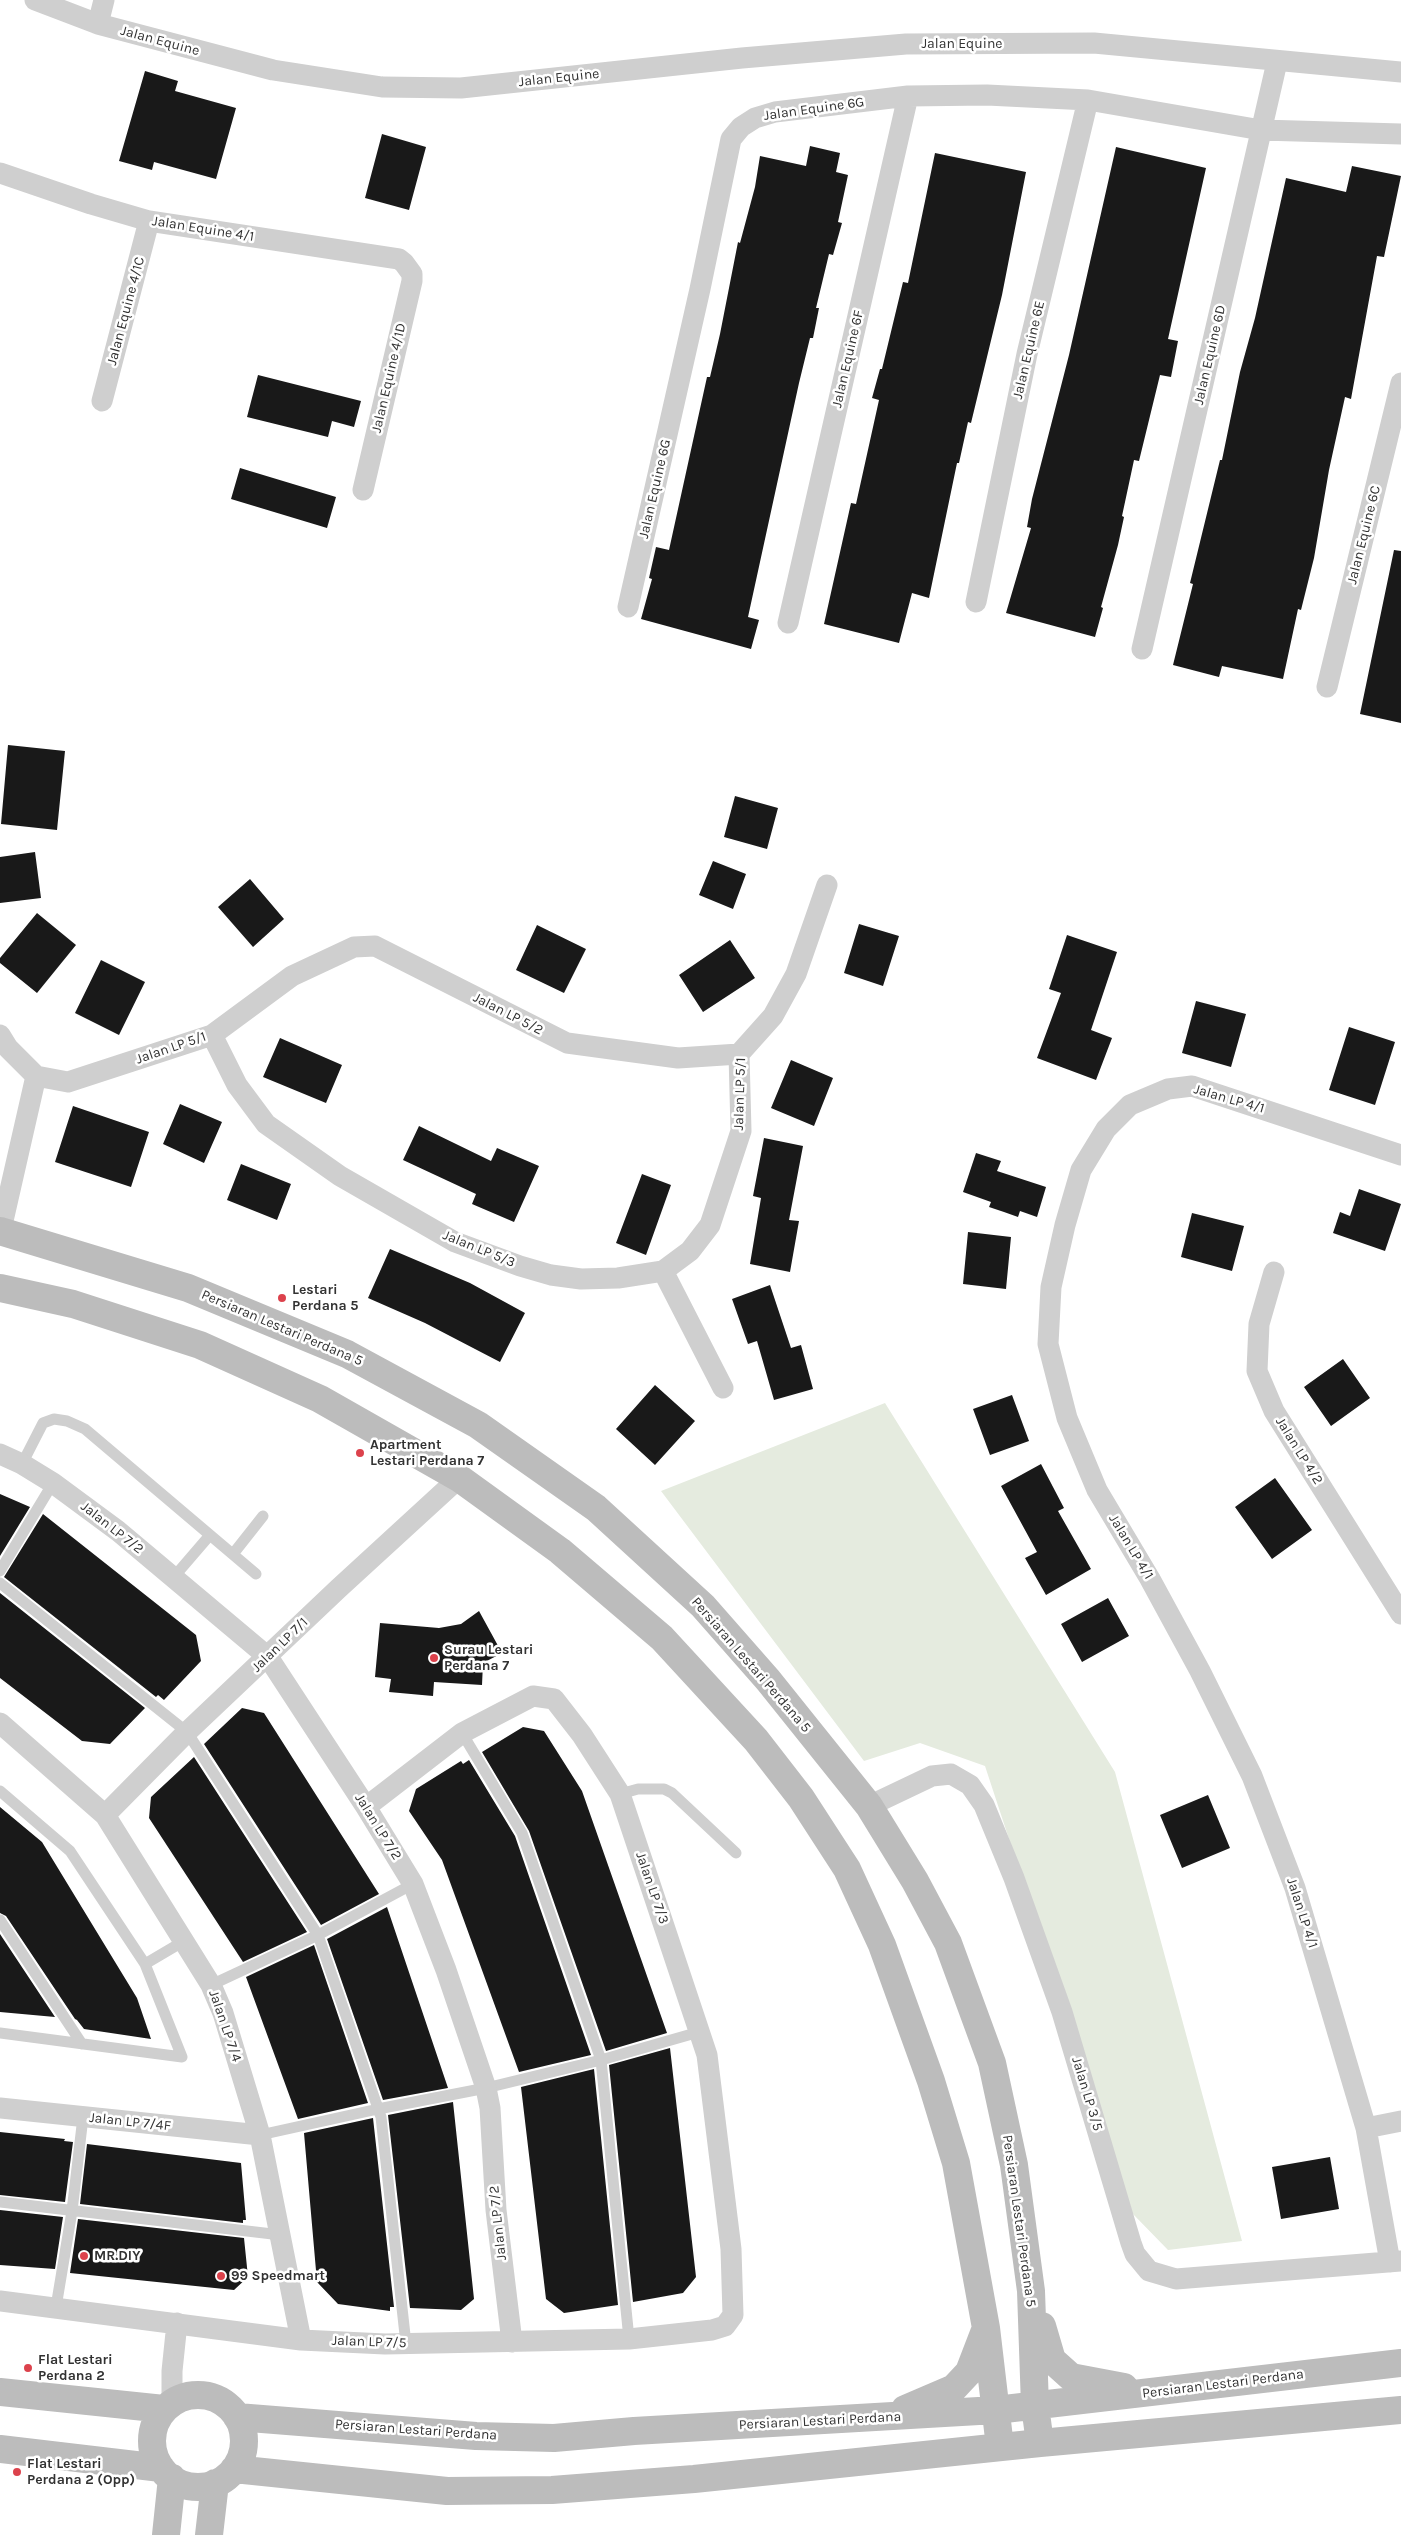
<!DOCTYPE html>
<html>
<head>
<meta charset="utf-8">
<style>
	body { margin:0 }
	canvas { display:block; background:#fff }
</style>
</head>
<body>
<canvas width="1401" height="2535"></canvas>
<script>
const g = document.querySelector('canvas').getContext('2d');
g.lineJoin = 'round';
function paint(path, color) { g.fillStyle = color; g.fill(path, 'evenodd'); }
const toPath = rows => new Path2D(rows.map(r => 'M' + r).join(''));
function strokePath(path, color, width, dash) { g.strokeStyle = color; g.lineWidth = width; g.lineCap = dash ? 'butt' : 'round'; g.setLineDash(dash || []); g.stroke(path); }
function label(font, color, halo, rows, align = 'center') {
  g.font = font + ' Karla,sans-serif'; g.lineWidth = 5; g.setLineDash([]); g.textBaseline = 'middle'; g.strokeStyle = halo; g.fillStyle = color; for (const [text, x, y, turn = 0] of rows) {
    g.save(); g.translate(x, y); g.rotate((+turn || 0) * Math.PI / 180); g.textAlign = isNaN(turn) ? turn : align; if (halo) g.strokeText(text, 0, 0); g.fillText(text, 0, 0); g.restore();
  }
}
paint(toPath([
	[885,1403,1115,1772,1242,2241,1168,2250,1132,2213,985,1766,920,1743,864,1761,661,1491]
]), '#e5ebdf');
paint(toPath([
	[145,71,178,81,175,91,236,108,216,179,154,162,152,170,119,161],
	[382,134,426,147,409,210,365,198],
	[810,146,840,153,836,172,848,175,838,222,842,223,833,255,829,254,816,308,819,308,813,338,810,338,799,383,748,617,759,620,751,649,641,619,652,579,649,578,656,547,669,550,707,377,710,377,720,334,738,242,740,243,755,187,760,156,806,166],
	[1116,147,1206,168,1168,339,1178,341,1171,377,1160,375,1139,461,1134,460,1122,516,1124,517,1118,545,1101,607,1103,608,1095,637,1006,613,1031,528,1027,527,1032,499,1069,355],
	[935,153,1026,172,1002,295,971,423,968,422,959,463,957,463,929,598,912,593,899,643,824,624,851,503,856,504,879,400,872,398,880,369,882,369,903,282,908,283],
	[1352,166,1401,176,1384,257,1377,256,1351,399,1345,397,1329,470,1314,558,1301,610,1298,609,1283,679,1222,666,1219,677,1173,665,1193,584,1190,583,1220,460,1222,460,1240,372,1255,318,1286,178,1346,192],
	[258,375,361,401,354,427,332,421,328,437,247,417],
	[240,468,336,497,327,528,231,499],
	[1394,550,1401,551,1401,723,1360,714],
	[8,745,65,751,57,830,1,824],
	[735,796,778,808,767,849,724,837],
	[35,852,41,898,0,903,0,857],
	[713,861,746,874,733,909,699,895],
	[250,879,284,919,253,947,218,907],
	[37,913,76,945,37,993,0,963,0,958],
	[859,924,899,936,883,986,844,973],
	[537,925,586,949,564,993,516,970],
	[1067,935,1117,952,1091,1030,1112,1038,1096,1080,1037,1058,1061,993,1049,989],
	[730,940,755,978,703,1012,679,975],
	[101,960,145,982,119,1035,75,1013],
	[1196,1001,1246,1014,1231,1067,1182,1053],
	[1349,1027,1395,1042,1375,1105,1329,1090],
	[280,1038,342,1065,326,1103,263,1077],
	[791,1060,833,1078,814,1126,771,1108],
	[180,1104,222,1122,204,1163,163,1144],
	[73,1106,149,1132,131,1187,55,1162],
	[419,1126,491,1161,497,1148,539,1166,514,1222,472,1204,476,1194,403,1160],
	[764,1138,803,1146,789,1220,799,1221,790,1272,750,1264,761,1198,753,1196],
	[976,1153,1001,1161,997,1171,1046,1187,1037,1217,1020,1211,1018,1217,1004,1212,989,1207,991,1202,963,1192],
	[241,1164,291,1184,277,1220,227,1200],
	[642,1174,671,1185,646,1255,616,1243],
	[1359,1189,1401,1204,1385,1251,1333,1233,1340,1212,1350,1216],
	[1192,1213,1244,1226,1232,1271,1181,1257],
	[968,1232,1011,1237,1006,1289,963,1284],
	[390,1249,470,1283,525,1313,500,1362,425,1323,368,1298],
	[770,1285,791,1348,801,1345,813,1389,774,1400,757,1341,748,1344,732,1299],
	[1343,1359,1370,1398,1331,1426,1304,1387],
	[655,1385,695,1421,655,1465,616,1429],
	[1012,1395,1029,1441,990,1455,973,1409],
	[1041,1464,1064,1508,1058,1511,1091,1569,1046,1595,1025,1558,1037,1552,1001,1486],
	[1275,1478,1312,1530,1272,1559,1235,1507],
	[0,1494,30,1507,0,1556],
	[43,1514,196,1635,201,1661,164,1700,158,1695,156,1697,4,1577],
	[0,1593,145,1708,110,1744,82,1741,0,1678],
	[1108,1598,1129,1636,1082,1662,1061,1624],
	[479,1611,502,1653,483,1663,482,1685,434,1682,433,1696,389,1692,391,1679,375,1677,380,1623,439,1628,461,1624],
	[242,1708,264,1713,379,1894,321,1925,204,1744],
	[523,1727,544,1731,582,1791,667,2033,606,2051,529,1831,482,1752],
	[194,1757,307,1932,243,1962,149,1818,151,1797],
	[469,1760,515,1836,591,2055,519,2072,442,1860,409,1811,416,1789,461,1761,463,1764],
	[1208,1795,1230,1848,1182,1868,1160,1815],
	[0,1807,42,1842,137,1998,151,2039,84,2029,77,2020,75,2019,6,1916,0,1913],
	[387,1907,448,2088,383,2100,327,1939],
	[0,1934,55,2017,0,2012],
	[314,1945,368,2103,298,2119,246,1977],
	[670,2048,696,2277,683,2293,633,2302,609,2065],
	[594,2069,618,2305,564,2313,546,2299,521,2087],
	[453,2102,474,2299,461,2310,410,2308,388,2115],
	[373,2118,394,2307,390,2307,390,2311,338,2304,317,2282,304,2133],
	[0,2132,65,2139,64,2141,73,2142,65,2202,0,2195],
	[87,2144,241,2163,246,2220,243,2220,243,2223,80,2204],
	[1330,2157,1339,2209,1281,2219,1272,2167],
	[0,2210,63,2217,55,2269,0,2265],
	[78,2219,244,2238,248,2277,234,2290,70,2273]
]), '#191919');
strokePath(toPath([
	[22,1464,43,1423,54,1419,67,1421,85,1429,256,1574],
	[233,1554,263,1516],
	[0,1571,53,1483],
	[173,1578,210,1535],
	[0,1583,187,1732,318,1935,381,2117,406,2344],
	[462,1733,522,1833,601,2060,629,2339],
	[0,1791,70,1851,145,1964,182,2057,0,2033],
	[620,1794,638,1789,664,1789,672,1793,736,1853],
	[0,1920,82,2044],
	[145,1964,184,1941],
	[211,1985,318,1935,413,1884],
	[260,2135,378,2109,486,2088,601,2060,699,2032],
	[0,2202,281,2235],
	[56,2307,72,2211,83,2117]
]), '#cfcfcf', 11);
strokePath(toPath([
	[35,0,98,24,273,70,382,87,461,88,742,58,906,44,1094,43,1401,72],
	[98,24,104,0],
	[0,173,91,204,149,221,399,259,404,263,412,274,412,281,363,490],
	[102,401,149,221],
	[976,602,1027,354,1088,100],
	[628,607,700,289,731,139,741,127,755,118,775,112,908,96,987,95,1088,100,1261,130,1401,134],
	[788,623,908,96],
	[1142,649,1277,62],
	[1327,687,1401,383],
	[0,1035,8,1048,36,1076,68,1082,212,1035,292,976,354,947,375,946,567,1043,678,1058,739,1054],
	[212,1035,237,1085,266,1124,340,1176,455,1242,520,1266,551,1275,581,1279,618,1278,663,1271,723,1388],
	[0,1234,36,1076],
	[663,1271,690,1251,710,1225,741,1131,739,1054,773,1016,796,974,827,885],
	[1274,1272,1259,1324,1257,1371,1274,1411,1401,1614],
	[0,1454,22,1464,53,1483,118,1531,268,1657,366,1807,413,1884,446,1970,486,2088,490,2108,496,2210,512,2342],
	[0,1723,105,1815,211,1985,223,2013,260,2135,301,2340],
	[869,1806,932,1776,951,1774,970,1785,984,1805,1014,1878,1062,2012,1131,2243,1135,2254,1149,2271,1176,2279,1401,2261],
	[105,1815,187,1732,339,1588,459,1478],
	[0,2108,260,2135],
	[1366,2128,1401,2121],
	[1390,2262,1366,2128,1295,1888,1252,1776,1200,1671,1150,1579,1097,1490,1067,1418,1048,1344,1051,1287,1065,1225,1081,1170,1106,1129,1130,1105,1168,1089,1192,1086,1401,1155],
	[0,2301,301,2340,385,2344,629,2339,712,2330,725,2326,733,2315,731,2249,707,2055,620,1794,582,1735,554,1699,533,1696,462,1733,366,1807],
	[172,2402,172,2371,177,2323]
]), '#cfcfcf', 21);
strokePath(toPath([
	[0,1231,188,1288,347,1354,478,1425,596,1508,703,1606,768,1680,869,1806,915,1881,948,1943,992,2063,1014,2165,1031,2291,1035,2406,1040,2443],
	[0,1288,73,1304,200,1345,320,1399,459,1478,560,1551,662,1638,756,1740,801,1798,847,1869,882,1945,931,2081,956,2163,986,2328,1000,2447],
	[1042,2326,1052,2360,1071,2377,1124,2387],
	[0,2392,164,2409],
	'152 2441a46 46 0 1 1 92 0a46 46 0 1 1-92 0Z',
	[905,2409,954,2388,969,2372,984,2333],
	[237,2417,476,2436,554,2438,634,2431,996,2410,1401,2363],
	[0,2449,161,2468],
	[234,2469,447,2491,552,2490,694,2479,1040,2443,1401,2410],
	[166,2535,172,2478],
	[209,2535,215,2483]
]), '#bcbcbc', 28);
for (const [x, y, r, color] of [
	[282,1298,5,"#dc424c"],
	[360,1453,5,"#dc424c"],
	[434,1658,5,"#dc424c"],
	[84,2256,5,"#dc424c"],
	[221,2276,5,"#dc424c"],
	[28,2368,5,"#dc424c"],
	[17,2472,5,"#dc424c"]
]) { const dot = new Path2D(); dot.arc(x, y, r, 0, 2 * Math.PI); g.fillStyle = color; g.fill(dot); strokePath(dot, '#fff', 2); }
label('14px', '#323232', '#fff', [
	["Jalan Equine",160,41,15],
	["Jalan Equine",962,44],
	["Jalan Equine",559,78,-6],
	["Jalan Equine 6G",814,109,-8],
	["Jalan Equine 4/1",203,229,9],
	["Jalan Equine 4/1C",126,311,-75],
	["Jalan Equine 6E",1029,350,-77],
	["Jalan Equine 6D",1210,355,-77],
	["Jalan Equine 6F",848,359,-77],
	["Jalan Equine 4/1D",389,378,-77],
	["Jalan Equine 6G",655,489,-77],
	["Jalan Equine 6C",1364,535,-76],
	["Jalan LP 5/2",508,1014,27],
	["Jalan LP 5/1",171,1048,-19],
	["Jalan LP 5/1",740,1094,-88],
	["Jalan LP 4/1",1229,1099,16],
	["Jalan LP 5/3",479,1249,22],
	["Persiaran Lestari Perdana 5",282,1328,23],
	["Jalan LP 4/2",1299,1451,58],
	["Jalan LP 7/2",112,1528,38],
	["Jalan LP 4/1",1131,1547,59],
	["Jalan LP 7/1",280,1645,-44],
	["Persiaran Lestari Perdana 5",751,1665,49],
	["Jalan LP 7/2",378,1827,58],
	["Jalan LP 7/3",652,1888,71],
	["Jalan LP 4/1",1302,1913,72],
	["Jalan LP 7/4",225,2026,71],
	["Jalan LP 3/5",1087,2094,73],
	["Jalan LP 7/4F",130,2122,6],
	["Persiaran Lestari Perdana 5",1019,2221,82],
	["Jalan LP 7/2",498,2223,-96],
	["Jalan LP 7/5",369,2342,2],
	["Persiaran Lestari Perdana",1223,2384,-7],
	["Persiaran Lestari Perdana",820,2421,-3],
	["Persiaran Lestari Perdana",416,2430,4]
]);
label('bold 14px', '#323232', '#fff', [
	["Lestari",292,1290],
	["Perdana 5",292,1306],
	["Apartment",370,1445],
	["Lestari Perdana 7",370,1461],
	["Surau Lestari",444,1650],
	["Perdana 7",444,1666],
	["MR.DIY",94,2256],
	["99 Speedmart",231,2276],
	["Flat Lestari",38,2360],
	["Perdana 2",38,2376],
	["Flat Lestari",27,2464],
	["Perdana 2 (Opp)",27,2480]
], 'left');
</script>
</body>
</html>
